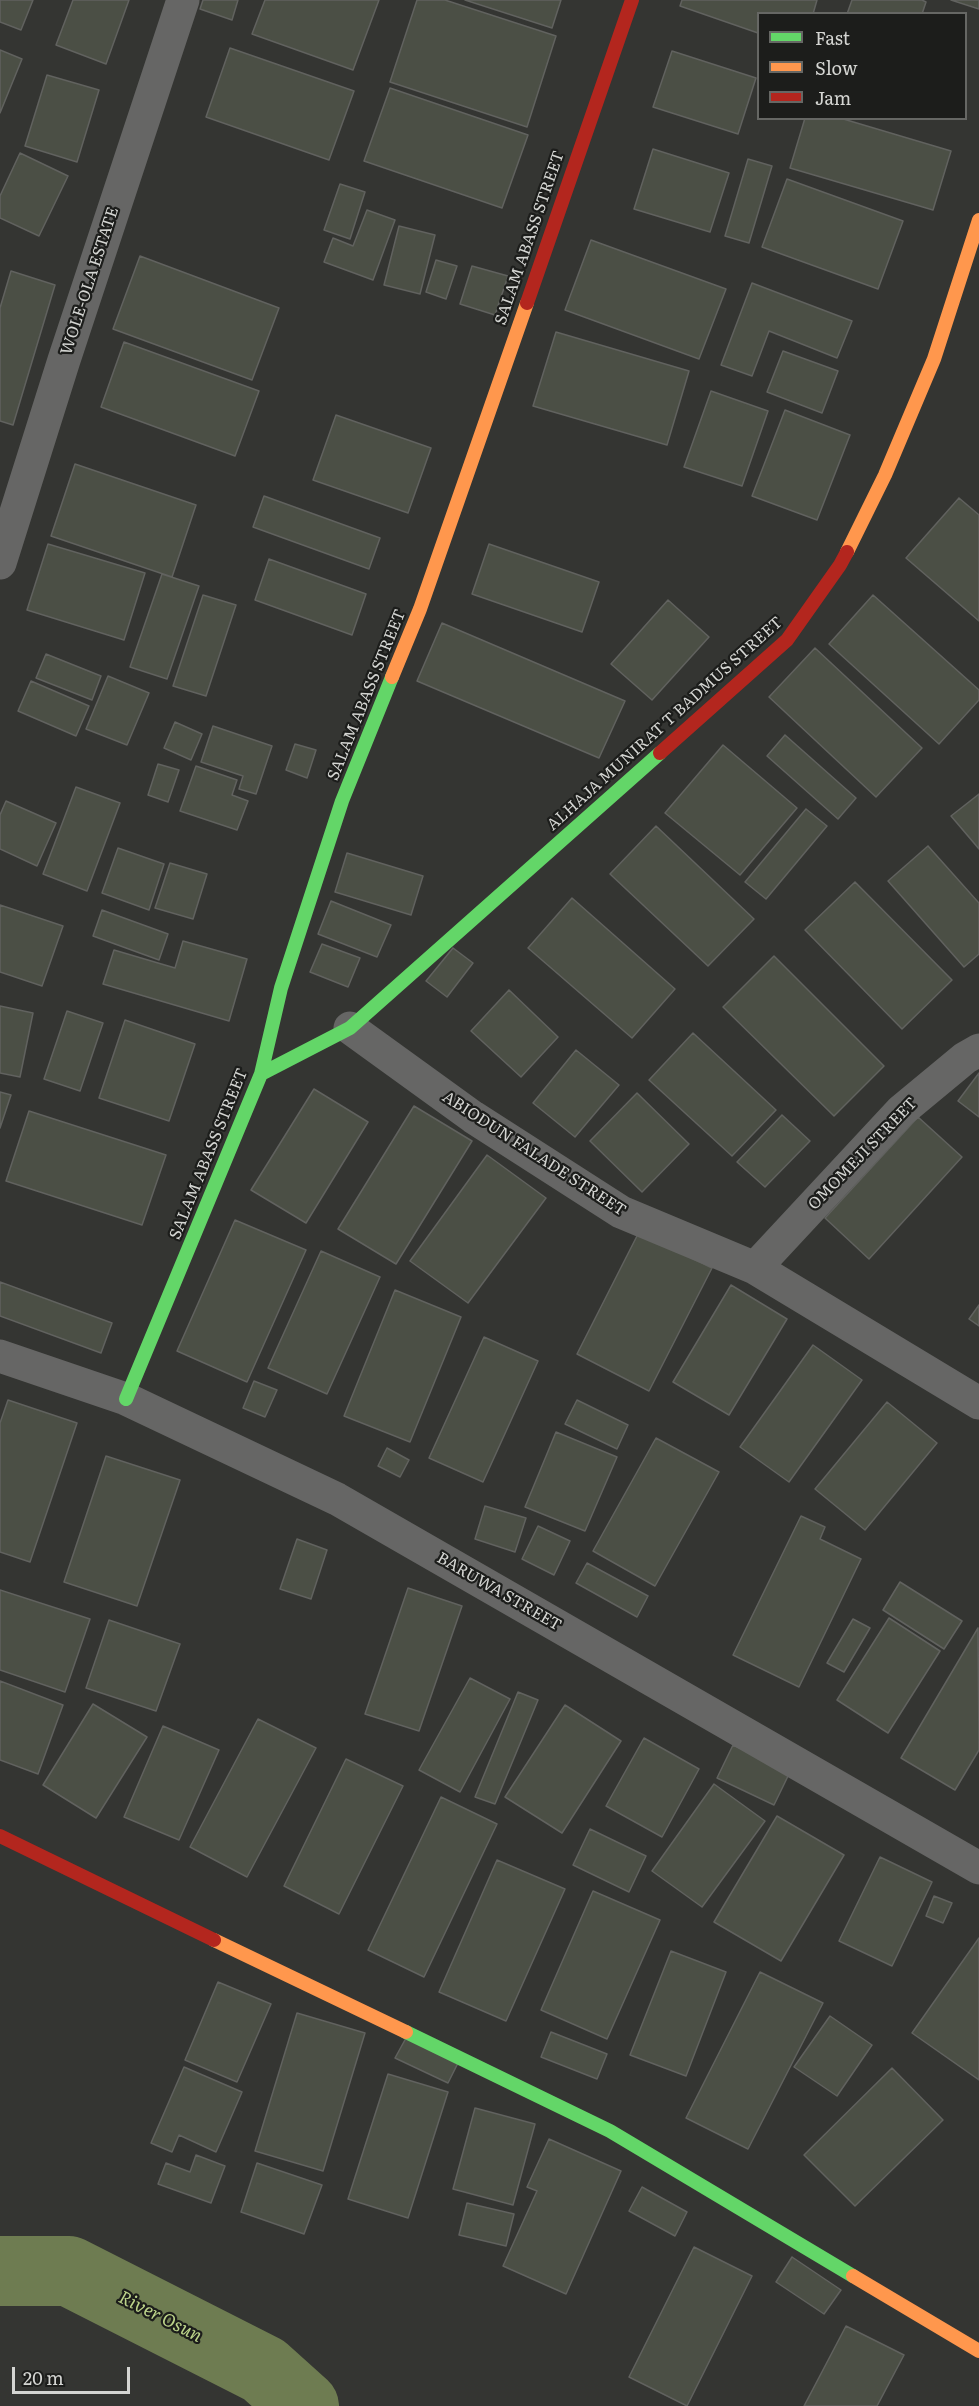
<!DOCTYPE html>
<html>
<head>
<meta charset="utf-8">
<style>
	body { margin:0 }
	#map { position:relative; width:979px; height:2406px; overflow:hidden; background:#343532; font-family:Literata,serif }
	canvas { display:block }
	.legend { position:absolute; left:757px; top:12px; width:210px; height:108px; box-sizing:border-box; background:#1c1d1b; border:2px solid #666764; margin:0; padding:8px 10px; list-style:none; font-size:18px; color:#d4d5d2 }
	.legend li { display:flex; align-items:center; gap:12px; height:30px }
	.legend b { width:30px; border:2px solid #666764 }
	.scale { position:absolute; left:12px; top:2367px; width:118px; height:27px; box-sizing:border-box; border:3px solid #d4d5d2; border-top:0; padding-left:8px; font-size:18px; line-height:21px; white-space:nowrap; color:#d4d5d2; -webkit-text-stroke:4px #1c1d1b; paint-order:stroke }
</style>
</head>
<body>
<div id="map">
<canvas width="979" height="2406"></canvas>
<ul class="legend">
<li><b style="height:8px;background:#63d668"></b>Fast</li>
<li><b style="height:8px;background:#ff974d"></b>Slow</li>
<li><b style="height:8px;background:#b3261e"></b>Jam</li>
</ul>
<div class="scale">20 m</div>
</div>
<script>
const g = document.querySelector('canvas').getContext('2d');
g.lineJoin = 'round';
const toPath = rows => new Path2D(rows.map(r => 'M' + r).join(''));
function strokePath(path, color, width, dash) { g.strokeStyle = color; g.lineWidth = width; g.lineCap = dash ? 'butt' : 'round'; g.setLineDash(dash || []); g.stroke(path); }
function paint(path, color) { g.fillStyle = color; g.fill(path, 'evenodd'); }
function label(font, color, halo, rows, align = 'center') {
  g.font = font + ' Literata,serif'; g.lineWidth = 4.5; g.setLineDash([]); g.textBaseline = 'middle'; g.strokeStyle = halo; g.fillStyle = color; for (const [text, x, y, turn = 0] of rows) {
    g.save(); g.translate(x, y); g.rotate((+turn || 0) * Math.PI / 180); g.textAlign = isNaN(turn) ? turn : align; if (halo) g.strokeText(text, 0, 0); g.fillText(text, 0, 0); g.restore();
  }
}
strokePath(toPath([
	[0,2271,69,2271,264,2370,304,2406]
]), '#6e7c51', 70);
const building = toPath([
	[0,0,33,0,21,30,0,22,0,0],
	[73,0,129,0,106,64,56,45,73,0],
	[203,0,238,0,232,20,200,9,203,0],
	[265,0,379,0,353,70,252,34,265,0],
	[417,0,445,0,556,36,527,127,390,82,417,0],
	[465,0,561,0,552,28,465,0],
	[682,0,817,0,813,14,758,14,758,33,680,6,682,0],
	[852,0,922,0,926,2,922,14,847,14,852,0],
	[951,0,979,0,979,9,951,0],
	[230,48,354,91,329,160,206,117,230,48],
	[0,50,22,59,0,113,0,50],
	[672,51,756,78,738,134,653,107,672,51],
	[47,75,99,90,77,162,25,146,47,75],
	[390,88,528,135,502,208,364,161,390,88],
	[805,118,840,118,951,151,933,210,790,168,805,118],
	[653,149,729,173,710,232,634,209,653,149],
	[20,153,68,176,39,236,0,218,0,196,20,153],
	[748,159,772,166,749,243,725,236,748,159],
	[787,179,903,221,878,289,762,247,787,179],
	[340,184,365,192,350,239,324,230,340,184],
	[367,210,395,220,373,280,324,262,333,238,353,246,367,210],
	[399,226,435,235,420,294,384,285,399,226],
	[591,240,726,289,699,359,565,310,591,240],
	[140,256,279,308,252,380,113,329,140,256],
	[436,260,457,266,446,299,426,292,436,260],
	[472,266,508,276,495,315,460,304,472,266],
	[11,271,55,285,13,425,0,421,0,308,11,271],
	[752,283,852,321,837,358,769,331,752,376,721,365,752,283],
	[556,332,689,371,667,445,533,406,556,332],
	[124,342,259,391,235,456,101,407,124,342],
	[783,351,838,371,822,413,767,392,783,351],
	[711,391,768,411,742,486,684,467,711,391],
	[785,410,850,435,817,520,752,496,785,410],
	[336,415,431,448,408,513,313,480,336,415],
	[75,464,196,505,172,577,51,536,75,464],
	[264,496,380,538,369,569,253,527,264,496],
	[959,498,979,515,979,621,906,558,959,498],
	[48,544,145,573,124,640,27,610,48,544],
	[489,544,599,582,582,632,472,594,489,544],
	[269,559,366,594,352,635,255,600,269,559],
	[162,574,199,586,167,679,130,667,162,574],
	[203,595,236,605,206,696,173,686,203,595],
	[873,595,979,690,979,700,939,744,829,644,873,595],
	[668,600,709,637,652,700,611,664,668,600],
	[442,623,625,701,599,758,417,681,442,623],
	[815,648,922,748,876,797,769,697,815,648],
	[46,654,101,676,92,700,36,678,46,654],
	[108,676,149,693,127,745,86,729,108,676],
	[31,681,89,706,76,736,18,711,31,681],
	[175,722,202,734,191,760,164,748,175,722],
	[213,726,272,746,256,794,239,789,243,776,201,762,213,726],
	[785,735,856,798,838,819,767,756,785,735],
	[295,744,316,750,307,778,286,770,295,744],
	[723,745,797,808,740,875,665,813,723,745],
	[158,764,179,770,168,802,148,795,158,764],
	[196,766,237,780,232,795,248,801,237,830,180,811,196,766],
	[76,787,120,803,87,891,43,874,76,787],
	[979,794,979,849,951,816,979,794],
	[6,801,56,823,37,866,0,849,0,815,6,801],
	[806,809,827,826,766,899,745,882,806,809],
	[656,826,754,919,708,966,610,874,656,826],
	[928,846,979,903,979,954,964,967,888,881,928,846],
	[118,848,164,864,149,910,102,893,118,848],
	[347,853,423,876,411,915,335,892,347,853],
	[170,863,207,874,193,919,155,908,170,863],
	[855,882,952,980,902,1029,805,930,855,882],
	[572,898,675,989,632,1038,528,948,572,898],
	[331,901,391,925,377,957,318,934,331,901],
	[0,905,63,926,42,986,0,972,0,905],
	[102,910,168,934,159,960,93,936,102,910],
	[183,941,247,959,229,1021,103,984,114,950,175,968,183,941],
	[322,944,360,958,348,987,310,972,322,944],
	[453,948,473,963,447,997,426,981,453,948],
	[774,956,884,1066,834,1116,723,1007,774,956],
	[509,990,558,1037,521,1077,471,1031,509,990],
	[0,1006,33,1013,20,1077,0,1073,0,1006],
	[67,1011,103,1023,80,1091,44,1079,67,1011],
	[125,1020,195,1044,169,1121,99,1098,125,1020],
	[693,1033,776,1110,732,1156,649,1080,693,1033],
	[576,1050,619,1085,575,1137,533,1103,576,1050],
	[979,1073,979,1117,958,1101,979,1073],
	[314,1089,368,1122,306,1223,251,1190,314,1089],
	[0,1092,11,1095,0,1128,0,1092],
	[637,1093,689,1144,642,1192,590,1141,637,1093],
	[414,1106,472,1141,396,1264,338,1229,414,1106],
	[29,1111,166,1155,142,1225,6,1181,29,1111],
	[782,1115,810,1141,765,1187,737,1162,782,1115],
	[918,1117,962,1157,869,1259,825,1218,918,1117],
	[487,1155,546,1198,468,1303,410,1261,487,1155],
	[235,1220,306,1250,247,1382,177,1351,235,1220],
	[639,1232,712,1268,649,1391,577,1354,639,1232],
	[321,1251,380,1277,327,1394,268,1368,321,1251],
	[0,1282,112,1323,101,1353,0,1316,0,1282],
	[731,1285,787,1319,729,1415,673,1382,731,1285],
	[395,1290,461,1317,410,1442,344,1416,395,1290],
	[979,1305,979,1326,969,1319,979,1305],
	[484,1337,538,1361,483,1482,429,1458,484,1337],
	[813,1345,862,1380,789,1482,740,1447,813,1345],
	[254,1381,277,1390,265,1417,243,1408,254,1381],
	[8,1400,77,1423,30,1562,0,1552,0,1423,8,1400],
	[577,1400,628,1425,617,1449,565,1424,577,1400],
	[887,1402,937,1443,865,1530,815,1489,887,1402],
	[556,1432,617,1457,585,1531,525,1507,556,1432],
	[656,1438,719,1472,655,1586,593,1551,656,1438],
	[387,1448,409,1460,400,1477,378,1466,387,1448],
	[106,1456,180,1480,137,1606,64,1582,106,1456],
	[485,1506,526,1518,515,1552,475,1539,485,1506],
	[801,1516,825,1527,820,1539,861,1559,799,1687,733,1655,801,1516],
	[538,1526,570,1541,554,1575,522,1559,538,1526],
	[297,1539,327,1550,311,1599,280,1589,297,1539],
	[587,1563,648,1596,637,1617,576,1583,587,1563],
	[900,1582,962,1621,944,1649,883,1610,900,1582],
	[408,1588,462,1606,419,1731,365,1714,408,1588],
	[0,1590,90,1619,65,1692,0,1670,0,1590],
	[889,1618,940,1651,888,1733,837,1700,889,1618],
	[853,1619,870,1628,844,1672,827,1663,853,1619],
	[109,1620,180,1644,156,1711,86,1688,109,1620],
	[978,1628,979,1750,955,1790,901,1758,978,1628],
	[470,1678,510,1699,460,1792,419,1770,470,1678],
	[0,1681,63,1705,38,1774,0,1760,0,1681],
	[518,1692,538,1700,495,1804,475,1797,518,1692],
	[93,1704,147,1737,96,1818,43,1785,93,1704],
	[565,1705,621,1741,562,1833,505,1797,565,1705],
	[258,1719,316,1748,247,1877,190,1847,258,1719],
	[163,1726,219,1750,179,1840,124,1817,163,1726],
	[644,1738,699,1769,662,1837,606,1806,644,1738],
	[733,1745,790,1772,774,1805,717,1778,733,1745],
	[346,1759,403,1786,339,1914,284,1886,346,1759],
	[714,1784,765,1821,702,1907,652,1871,714,1784],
	[441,1797,497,1824,424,1977,368,1950,441,1797],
	[777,1816,844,1855,781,1961,714,1922,777,1816],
	[590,1829,646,1856,629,1892,573,1865,590,1829],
	[880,1857,932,1882,892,1966,839,1941,880,1857],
	[497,1860,565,1889,506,2021,439,1992,497,1860],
	[593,1891,660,1920,607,2039,541,2010,593,1891],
	[934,1896,952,1903,943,1923,926,1916,934,1896],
	[979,1938,979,2080,912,2033,979,1938],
	[671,1951,726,1972,686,2076,630,2055,671,1951],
	[760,1972,823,2003,748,2149,686,2118,760,1972],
	[218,1982,271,2004,237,2082,185,2060,218,1982],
	[297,2013,365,2033,323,2171,255,2151,297,2013],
	[830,2016,872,2045,837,2096,794,2067,830,2016],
	[551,2032,607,2054,597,2079,541,2057,551,2032],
	[406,2038,458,2063,448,2083,395,2058,406,2038],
	[184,2067,242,2092,216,2152,179,2135,172,2152,151,2143,184,2067],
	[892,2068,943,2120,855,2206,804,2155,892,2068],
	[388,2074,448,2092,408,2218,348,2199,388,2074],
	[475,2108,535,2124,513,2205,453,2189,475,2108],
	[549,2139,621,2171,566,2294,503,2266,537,2191,527,2187,549,2139],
	[196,2155,225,2166,211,2203,158,2184,166,2163,190,2172,196,2155],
	[257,2163,322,2185,304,2234,241,2212,257,2163],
	[642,2187,687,2212,675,2236,629,2211,642,2187],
	[467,2203,514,2214,506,2246,459,2235,467,2203],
	[694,2247,752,2276,687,2406,629,2377,694,2247],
	[792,2257,841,2290,824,2314,776,2282,792,2257],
	[846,2326,904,2355,877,2406,804,2406,846,2326]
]);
paint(building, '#4b4f45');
strokePath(building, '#61625f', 1.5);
strokePath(toPath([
	[0,563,64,360,183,0],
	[350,1028,473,1117,621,1212,755,1268,979,1403],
	[755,1268,901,1111,965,1058,979,1050],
	[0,1356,126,1399,337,1499,979,1868]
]), '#666665', 33);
strokePath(toPath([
	[261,1074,350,1028,660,753],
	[126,1399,261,1074,281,988,342,801,392,677],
	[406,2032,610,2131,853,2276]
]), '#63d668', 14);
strokePath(toPath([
	[847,552,885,475,934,359,979,220],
	[392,677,420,609,527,303],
	[214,1940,406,2032],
	[853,2276,979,2351]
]), '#ff974d', 14);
strokePath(toPath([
	[527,303,632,0],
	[660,753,787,640,840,565,847,552],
	[0,1836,214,1940]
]), '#b3261e', 14);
label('16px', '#d4d5d2', '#1c1d1b', [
	["SALAM ABASS STREET",530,238,-71],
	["WOLE-OLA ESTATE",90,281,-72],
	["SALAM ABASS STREET",367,695,-68],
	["ALHAJA MUNIRAT T BADMUS STREET",665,724,-42],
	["SALAM ABASS STREET",209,1154,-68],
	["ABIODUN FALADE STREET",534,1154,33],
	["OMOMEJI STREET",863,1154,-46],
	["BARUWA STREET",499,1592,30]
]);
label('italic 18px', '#bcd38a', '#1c1d1b', [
	["River Osun",160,2317,27]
]);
</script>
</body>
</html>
